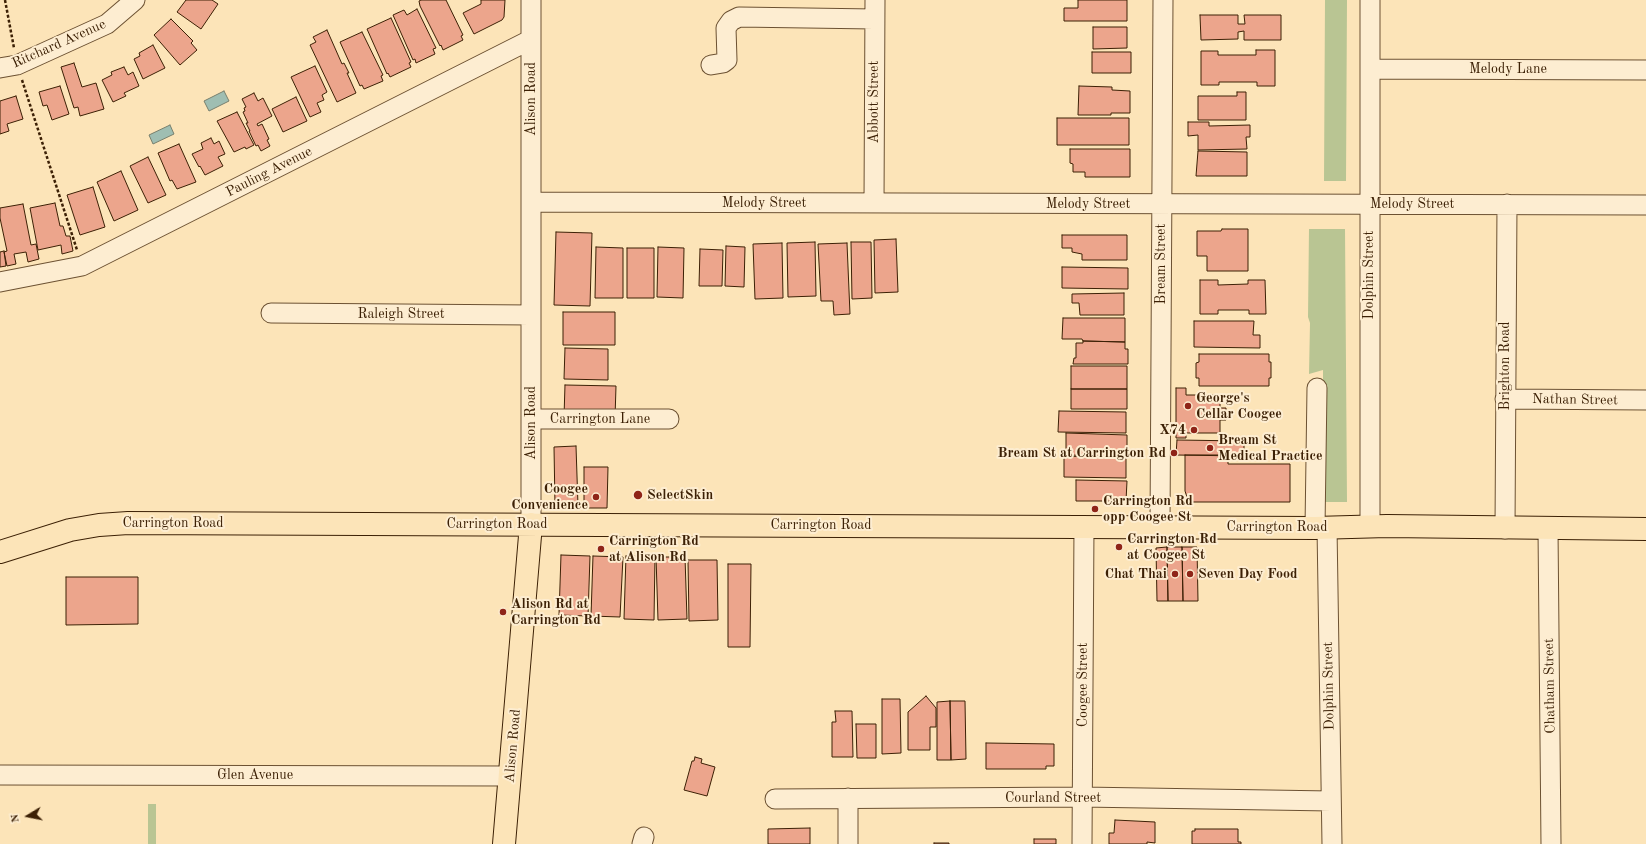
<!DOCTYPE html>
<html>
<head>
<meta charset="utf-8">
<style>
	body { margin:0 }
	#map { position:relative; width:1646px; height:844px; overflow:hidden; background:#fce4b8; font-family:"Old Standard TT",serif }
	canvas { display:block }
	.north { position:absolute; left:8px; top:796px; width:40px; height:40px; -webkit-text-stroke:3px #fdedd1; paint-order:stroke; rotate:260deg; font-size:11px; font-weight:700; line-height:16px; text-align:center; color:#3c2005 }
	.north::after { content:''; display:block; margin:auto; width:14px; height:18px; background:#3c2005; clip-path:polygon(50% 0,100% 100%,50% 72%,0 100%) }
</style>
</head>
<body>
<div id="map">
<canvas width="1646" height="844"></canvas>
<div class="north">N</div>
</div>
<script>
const g = document.querySelector('canvas').getContext('2d');
g.lineJoin = 'round';
function paint(path, color) { g.fillStyle = color; g.fill(path, 'evenodd'); }
const toPath = rows => new Path2D(rows.map(r => 'M' + r).join(''));
function strokePath(path, color, width, dash) { g.strokeStyle = color; g.lineWidth = width; g.lineCap = dash ? 'butt' : 'round'; g.setLineDash(dash || []); g.stroke(path); }
function label(font, color, halo, rows, align = 'center') {
  g.font = font + ' "Old Standard TT",serif'; g.lineWidth = 4; g.setLineDash([]); g.textBaseline = 'middle'; g.strokeStyle = halo; g.fillStyle = color; for (const [text, x, y, turn = 0] of rows) {
    g.save(); g.translate(x, y); g.rotate((+turn || 0) * Math.PI / 180); g.textAlign = isNaN(turn) ? turn : align; if (halo) g.strokeText(text, 0, 0); g.fillText(text, 0, 0); g.restore();
  }
}
paint(toPath([
	[1325,0,1347,0,1346,181,1324,181],
	[1309,229,1345,229,1347,502,1323,502,1323,370,1309,374,1310,323,1308,317],
	[148,804,156,804,156,844,148,844]
]), '#b9c593');
const water = toPath([
	[224,91,229,101,209,111,204,101,224,91],
	[170,125,174,134,153,144,149,135,170,125]
]);
paint(water, '#9fbeb2');
strokePath(water, '#777f6d', 1);
const building = toPath([
	[186,0,212,0,218,4,201,29,177,12,186,0],
	[421,0,446,0,463,35,461,36,463,40,443,50,441,45,440,46,420,6,419,1,421,0],
	[481,0,505,0,504,17,502,20,474,34,463,13,481,4,481,0],
	[1078,0,1127,0,1127,21,1064,21,1064,8,1078,8,1078,0],
	[417,9,436,48,433,49,435,54,416,63,415,59,413,60,393,15,404,10,407,15,417,9],
	[1200,15,1238,15,1238,24,1245,24,1244,15,1281,15,1281,40,1244,40,1244,31,1238,32,1238,39,1201,40,1200,15],
	[391,18,411,62,409,63,411,67,390,77,388,73,387,74,367,29,391,18],
	[171,19,193,41,191,43,197,50,180,65,154,35,171,19],
	[1093,27,1127,27,1127,48,1093,49,1093,27],
	[327,30,342,64,344,63,349,73,347,73,356,93,337,102,310,45,316,42,313,37,327,30],
	[362,32,383,75,381,76,383,81,364,89,362,85,360,86,340,42,362,32],
	[153,45,165,68,143,79,134,59,140,56,139,53,153,45],
	[1256,50,1275,50,1275,86,1257,86,1257,82,1219,82,1219,85,1201,85,1201,51,1218,51,1218,55,1256,55,1256,50],
	[1092,52,1131,52,1131,73,1092,73,1092,52],
	[74,63,82,87,96,83,104,109,80,116,78,107,74,108,61,67,74,63],
	[315,66,327,92,322,95,324,100,317,103,321,112,310,117,291,77,315,66],
	[124,67,128,75,133,72,139,86,124,93,126,96,113,102,102,80,112,75,111,72,124,67],
	[60,86,69,114,52,120,47,105,43,106,39,92,60,86],
	[1079,86,1112,87,1112,90,1130,91,1130,113,1111,113,1111,115,1078,115,1079,86],
	[1237,92,1246,92,1246,120,1198,120,1198,96,1237,96,1237,92],
	[254,93,258,101,263,98,272,116,257,124,258,126,262,124,269,139,267,140,270,146,261,151,258,145,256,146,249,131,250,131,246,123,248,123,243,112,245,111,244,108,246,107,242,99,254,93],
	[16,96,23,119,7,124,9,131,0,134,0,101,16,96],
	[296,97,307,121,283,132,272,109,296,97],
	[237,112,254,145,246,149,245,147,234,152,217,121,237,112],
	[1057,118,1129,118,1129,145,1057,145,1057,118],
	[1188,122,1209,122,1209,126,1250,125,1250,137,1246,137,1247,149,1198,150,1198,135,1188,136,1188,122],
	[211,138,214,144,219,141,225,154,218,157,223,166,205,175,200,166,199,167,192,154,203,149,201,143,211,138],
	[179,144,196,182,177,189,172,180,170,181,158,153,179,144],
	[1070,149,1130,149,1130,177,1085,177,1085,172,1073,172,1073,164,1070,163,1070,149],
	[1198,151,1247,152,1247,176,1196,176,1198,151],
	[148,157,166,195,148,203,130,166,148,157],
	[121,171,138,210,114,221,97,182,121,171],
	[93,187,105,227,80,235,67,195,93,187],
	[55,203,60,226,63,226,66,236,70,236,73,251,62,254,61,245,38,250,30,208,55,203],
	[23,204,31,245,36,244,39,259,28,262,26,252,14,254,16,264,7,266,4,252,7,251,0,218,0,208,23,204],
	[1222,229,1248,229,1248,271,1207,271,1207,256,1197,256,1197,231,1221,231,1222,229],
	[556,232,592,233,590,306,554,305,556,232],
	[1062,235,1127,235,1127,260,1082,260,1082,254,1072,252,1072,248,1062,248,1062,235],
	[896,239,898,292,875,293,874,240,896,239],
	[815,242,816,296,788,297,787,243,815,242],
	[851,242,871,242,872,298,852,299,851,242],
	[782,243,783,298,755,299,753,244,782,243],
	[847,243,850,314,834,315,833,301,821,301,818,244,847,243],
	[726,246,745,247,744,287,725,286,726,246],
	[596,247,623,248,623,298,595,298,596,247],
	[658,247,684,248,683,298,657,297,658,247],
	[627,248,654,248,654,298,627,298,627,248],
	[700,249,723,250,722,286,699,286,700,249],
	[4,251,6,266,0,267,0,252,4,251],
	[1062,267,1128,268,1128,289,1062,288,1062,267],
	[1200,280,1218,280,1218,285,1248,284,1248,280,1265,280,1266,314,1249,314,1249,310,1218,310,1218,314,1200,314,1200,280],
	[1124,293,1124,315,1080,315,1079,303,1072,303,1072,294,1124,293],
	[563,312,615,312,615,345,563,345,563,312],
	[1063,318,1125,318,1125,342,1083,341,1082,339,1062,339,1063,318],
	[1194,321,1254,321,1253,335,1260,335,1260,348,1194,347,1194,321],
	[1083,341,1125,342,1125,349,1128,349,1128,364,1073,364,1074,358,1076,358,1076,343,1083,343,1083,341],
	[565,348,608,349,608,380,564,379,565,348],
	[1199,354,1269,354,1269,362,1271,362,1271,378,1269,378,1269,386,1199,386,1199,378,1196,378,1196,363,1199,362,1199,354],
	[1071,366,1127,366,1127,389,1071,389,1071,366],
	[565,385,616,386,615,418,564,417,565,385],
	[1176,388,1186,388,1186,395,1220,395,1220,408,1226,408,1226,420,1220,420,1220,433,1186,433,1186,438,1176,438,1176,388],
	[1071,389,1127,389,1127,409,1071,409,1071,389],
	[1059,411,1126,412,1126,433,1058,432,1059,411],
	[1066,433,1127,435,1127,456,1066,455,1066,433],
	[1177,440,1244,441,1244,456,1176,455,1177,440],
	[576,446,578,506,555,506,554,447,576,446],
	[1185,455,1228,455,1228,464,1290,464,1290,502,1193,502,1187,497,1185,491,1185,455],
	[1064,456,1126,458,1126,478,1064,477,1064,456],
	[584,467,608,467,607,508,584,508,584,467],
	[1076,480,1127,481,1126,501,1076,501,1076,480],
	[1167,547,1182,547,1183,601,1168,601,1167,547],
	[1167,547,1168,601,1157,601,1156,548,1167,547],
	[1182,547,1197,547,1198,601,1183,601,1182,547],
	[561,555,590,556,588,616,559,615,561,555],
	[593,556,623,557,620,617,591,616,593,556],
	[626,556,655,556,654,620,624,619,626,556],
	[656,557,685,557,687,619,658,620,656,557],
	[688,560,717,560,718,620,689,621,688,560],
	[728,564,751,564,750,647,728,647,728,564],
	[66,577,138,577,138,624,66,625,66,577],
	[926,696,936,708,936,727,930,727,930,750,908,750,908,712,926,696],
	[882,699,900,699,901,753,882,754,882,699],
	[950,701,951,760,937,760,937,702,950,701],
	[950,701,965,701,966,759,951,760,950,701],
	[835,711,852,711,853,757,832,757,832,722,836,722,835,711],
	[856,724,876,724,876,758,857,758,856,724],
	[986,743,1054,744,1054,766,1046,766,1046,769,986,769,986,743],
	[695,757,702,759,701,763,715,767,707,796,684,790,692,761,694,761,695,757],
	[1115,820,1155,822,1155,843,1147,842,1147,844,1109,844,1109,833,1114,833,1115,820],
	[810,828,810,844,768,844,768,829,810,828],
	[1195,829,1238,829,1238,842,1241,842,1241,844,1192,844,1192,831,1195,831,1195,829],
	[1034,839,1056,839,1056,844,1034,844,1034,839],
	[934,843,949,843,949,844,934,844,934,843]
]);
paint(building, '#eca58c');
strokePath(building, '#3c2005', 1);
const minor = toPath([
	[531,0,531,524],
	[1370,0,1370,527],
	[711,65,723,63,727,60,726,28,731,21,739,17,874,19],
	[0,68,17,65,107,24,135,0],
	[1370,69,1646,70],
	[531,202,1646,205],
	[874,203,875,0],
	[0,282,82,266,530,40],
	[271,313,531,315],
	[1505,399,1646,400],
	[531,419,669,419],
	[1160,527,1163,0],
	[1327,527,1332,844],
	[1315,528,1317,388],
	[1505,529,1507,204],
	[1548,529,1551,844],
	[0,775,510,776],
	[775,799,1082,797,1331,801],
	[642,844,644,837],
	[848,844,848,798],
	[1082,844,1084,526]
]);
const major = toPath([
	[0,552,70,530,99,525,128,523,1315,528,1387,526,1646,529],
	[504,844,531,524]
]);
strokePath(minor, '#6c5132', 21);
strokePath(major, '#3c2005', 24);
strokePath(toPath([
	[5,0,14,48],
	[22,80,77,250],
	[1177,503,1190,504]
]), '#3c2005', 2.5, [3, 2]);
strokePath(minor, '#fdedd1', 19);
strokePath(major, '#fce4b8', 22);
for (const [x, y, r, color] of [
	[1188,406,4,"#8f2418"],
	[1194,430,4,"#8f2418"],
	[1210,448,4,"#8f2418"],
	[1174,453,4,"#8f2418"],
	[638,495,5,"#8f2418"],
	[596,497,4,"#8f2418"],
	[1095,509,4,"#8f2418"],
	[1119,547,4,"#8f2418"],
	[601,549,4,"#8f2418"],
	[1175,574,4,"#8f2418"],
	[1190,574,4,"#8f2418"],
	[503,612,4,"#8f2418"]
]) { const dot = new Path2D(); dot.arc(x, y, r, 0, 2 * Math.PI); g.fillStyle = color; g.fill(dot); strokePath(dot, '#fdedd1', 1.5); }
label('14px', '#3c2005', '#fdedd1', [
	["Ritchard Avenue",59,44,-24],
	["Melody Lane",1508,69],
	["Alison Road",531,99,-90],
	["Abbott Street",874,102,-90],
	["Pauling Avenue",269,172,-27],
	["Melody Street",764,203],
	["Melody Street",1088,204],
	["Melody Street",1412,204],
	["Bream Street",1161,264,-90],
	["Dolphin Street",1369,275,-90],
	["Raleigh Street",401,314],
	["Brighton Road",1505,366,-90],
	["Nathan Street",1575,400,1],
	["Carrington Lane",600,419],
	["Alison Road",531,423,-90],
	["Carrington Road",173,523],
	["Carrington Road",497,524],
	["Carrington Road",821,525],
	["Carrington Road",1277,527],
	["Coogee Street",1083,685,-90],
	["Dolphin Street",1329,686,-91],
	["Chatham Street",1550,686,-91],
	["Alison Road",513,746,-85],
	["Glen Avenue",255,775],
	["Courland Street",1053,798]
]);
label('bold 14px', '#3c2005', '#fdedd1', [
	["George's",1196,398],
	["Cellar Coogee",1196,414],
	["X74",1186,430,"right"],
	["Bream St",1218,440],
	["Medical Practice",1218,456],
	["Bream St at Carrington Rd",1166,453,"right"],
	["Coogee",588,489,"right"],
	["Convenience",588,505,"right"],
	["SelectSkin",647,495],
	["Carrington Rd",1103,501],
	["opp Coogee St",1103,517],
	["Carrington Rd",1127,539],
	["at Coogee St",1127,555],
	["Carrington Rd",609,541],
	["at Alison Rd",609,557],
	["Chat Thai",1167,574,"right"],
	["Seven Day Food",1198,574],
	["Alison Rd at",511,604],
	["Carrington Rd",511,620]
], 'left');
</script>
</body>
</html>
